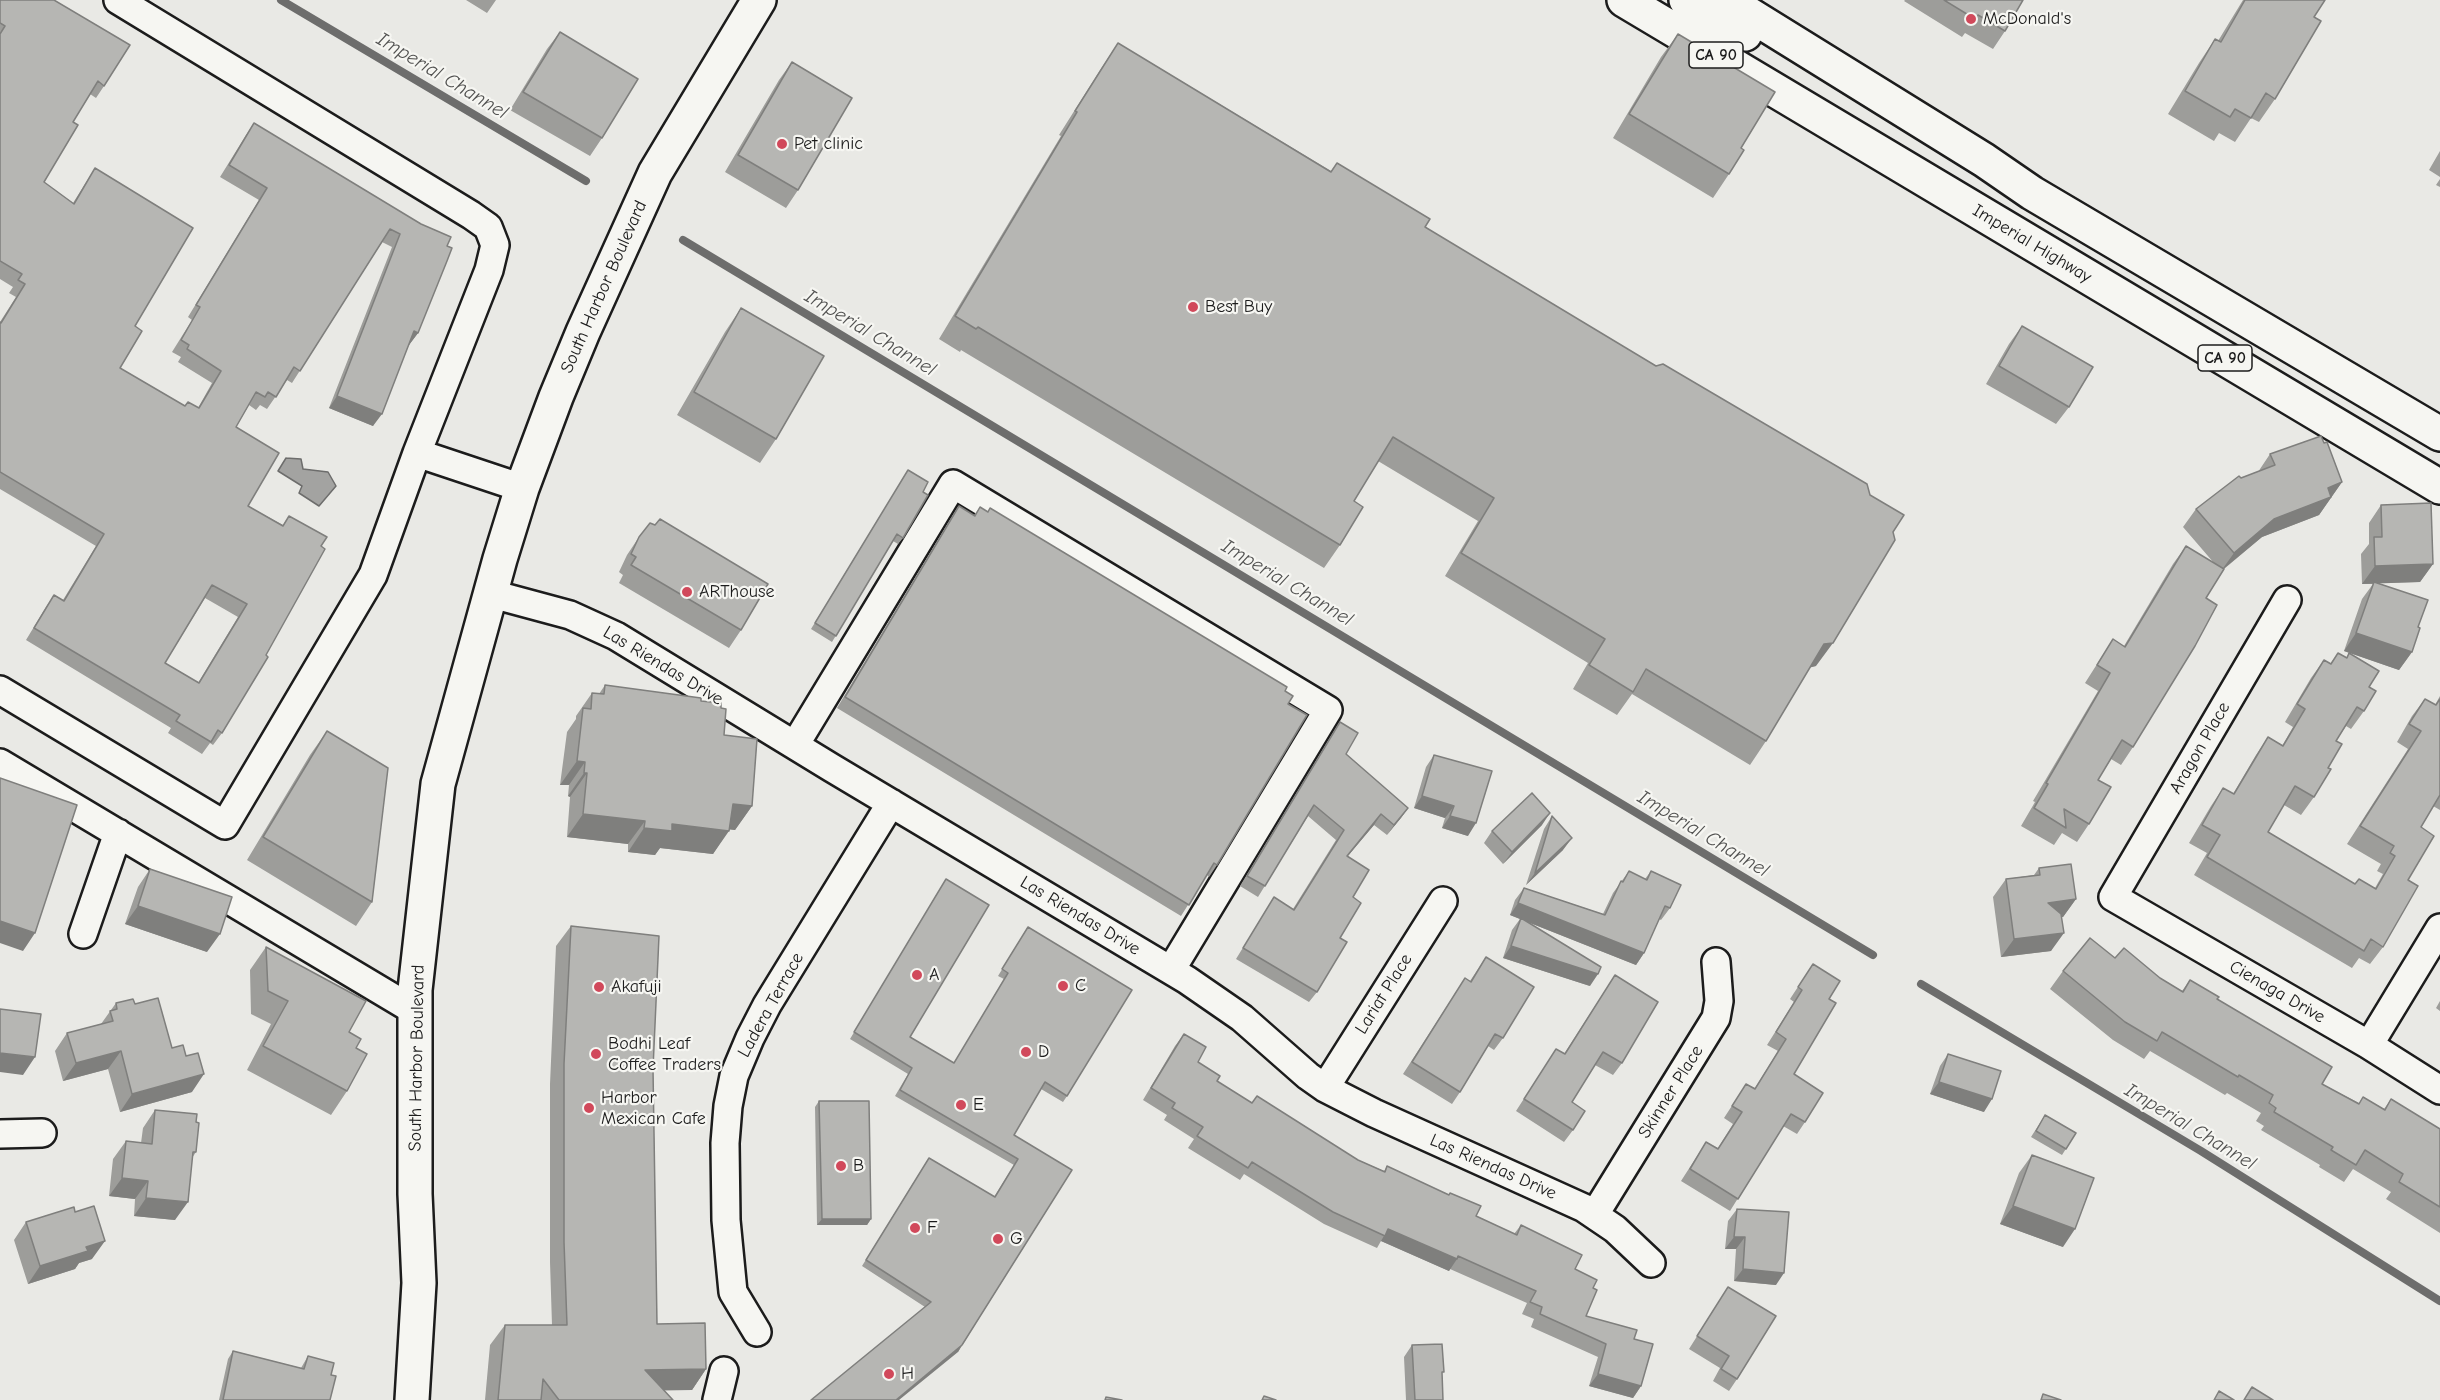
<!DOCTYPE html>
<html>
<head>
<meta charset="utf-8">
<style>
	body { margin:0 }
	canvas { display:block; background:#e9e9e5 }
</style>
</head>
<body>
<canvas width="2440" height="1400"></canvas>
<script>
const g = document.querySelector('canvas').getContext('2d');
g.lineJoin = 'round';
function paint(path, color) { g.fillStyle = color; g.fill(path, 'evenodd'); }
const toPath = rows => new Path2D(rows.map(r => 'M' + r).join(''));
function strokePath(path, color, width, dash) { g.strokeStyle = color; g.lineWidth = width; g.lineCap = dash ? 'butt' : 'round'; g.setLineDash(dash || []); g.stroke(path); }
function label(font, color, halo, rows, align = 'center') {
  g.font = font + ' "Comic Neue",sans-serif'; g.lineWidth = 4.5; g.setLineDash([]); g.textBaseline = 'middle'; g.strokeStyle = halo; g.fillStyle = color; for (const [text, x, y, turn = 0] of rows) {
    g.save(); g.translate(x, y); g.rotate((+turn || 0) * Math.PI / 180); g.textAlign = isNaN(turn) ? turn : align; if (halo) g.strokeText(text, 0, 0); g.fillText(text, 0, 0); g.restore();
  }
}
const water = toPath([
	[286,458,301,459,303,469,328,472,336,486,319,506,299,493,302,486,278,471,286,458]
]);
paint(water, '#a3a3a1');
strokePath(water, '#6d6d6c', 1.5);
strokePath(toPath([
	[281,0,586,181],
	[683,240,1873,955],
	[1921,984,2201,1151,2440,1301]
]), '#6d6d6c', 8);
const minor = toPath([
	[417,453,522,488],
	[492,594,570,615,616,636,832,768,1187,980,1242,1018,1308,1076,1325,1088,1374,1113,1584,1208,1615,1229,1651,1263],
	[2287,600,2113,897,2369,1045,2440,1090],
	[0,690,225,825,373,575,417,453,489,270,495,245,488,227,471,215,118,0],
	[795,745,953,484,1328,710,1171,970],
	[0,763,415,1011],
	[83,934,118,833],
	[2369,1045,2440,928],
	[1325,1088,1443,901],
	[0,1134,42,1133],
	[1595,1214,1716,1018,1719,1001,1716,962],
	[757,1332,733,1292,726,1220,725,1143,728,1106,734,1076,750,1038,767,1005,891,803],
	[717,1400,724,1371]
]);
const primary = toPath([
	[1624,0,2440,487],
	[1686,0,1745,34],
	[1726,0,1984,160,2032,193,2440,434],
	[412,1400,419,1283,415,1194,415,990,438,784,500,559,522,488,556,397,583,332,655,173,759,0]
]);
strokePath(minor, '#1c1c1c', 32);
strokePath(primary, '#1c1c1c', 38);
strokePath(minor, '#f6f6f2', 27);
strokePath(primary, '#f6f6f2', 33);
paint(toPath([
	[0,0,104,86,96,98,90,94,73,122,44,182,73,203,95,168,135,326,120,368,185,406,198,408,212,383,178,362,181,357,172,352,192,320,188,317,259,200,220,177,246,135,254,123,447,246,418,333,409,345,408,345,373,426,329,408,392,247,382,242,292,383,287,380,267,409,260,405,256,410,249,405,236,427,248,506,283,525,289,516,321,546,222,733,213,745,210,743,202,754,168,733,171,728,26,640,46,607,54,595,63,600,96,546,0,489,0,322,16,297,9,293,13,287,0,279],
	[205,598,238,617,198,683,165,663],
	[466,0,496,0,487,13],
	[1905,0,2023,0,2005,31,1993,49,1965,33,1962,37,1904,1],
	[2243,0,2325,0,2314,17,2275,99,2259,122,2251,118,2235,142,2219,133,2214,141,2168,114,2199,63,2215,39,2218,41],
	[560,32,602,138,590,156,510,110,547,49],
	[1678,34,1741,148,1729,174,1713,198,1613,138,1661,57],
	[1118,43,1331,171,1337,163,1425,227,1816,666,1810,667,1766,741,1750,765,1632,694,1617,715,1573,689,1588,663,1445,576,1478,521,1378,461,1354,501,1340,545,1324,568,961,350,960,352,939,339,1061,136,1059,135,1102,67],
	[792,62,798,190,786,208,725,172,779,80],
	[2440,151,2440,177,2429,170],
	[2440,179,2440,187,2436,185],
	[741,308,776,439,760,463,677,415,725,332],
	[2022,326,2069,407,2056,424,1986,384,2009,344],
	[2324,443,2342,482,2319,515,2262,537,2224,569,2206,598,2133,747,2121,765,2111,759,2098,780,2089,824,2077,842,2062,833,2054,845,2021,826,2035,802,2033,801,2098,691,2085,683,2113,639,2124,646,2173,564,2186,546,2214,563,2183,527,2196,509,2241,478,2258,472,2270,454],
	[908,470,923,492,903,538,898,544,893,541,832,642,811,629],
	[2381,505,2433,564,2420,582,2379,583,2418,627,2412,652,2399,670,2344,651,2362,599,2373,584,2362,584,2361,554,2369,544,2369,523],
	[959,506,974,515,980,507,987,512,990,508,1285,691,1288,704,1217,865,1209,877,1207,875,1181,916,837,708,951,518],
	[639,537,741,630,729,648,619,583,623,575,619,572,627,555],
	[2338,653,2346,658,2349,653,2369,687,2364,711,2351,729,2346,726,2336,741,2328,768,2314,797,2301,815,2284,805,2268,832,2355,884,2359,879,2375,888,2383,874,2377,871,2381,864,2347,844,2408,749,2397,742,2412,716,2425,699,2435,705,2440,696,2440,810,2433,806,2421,827,2408,880,2383,947,2370,964,2359,958,2352,968,2194,875,2207,853,2189,843,2211,806,2223,788,2233,794,2256,755,2268,737,2282,746,2293,727,2285,722,2311,678,2324,660,2330,664],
	[605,685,701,701,721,708,724,735,752,806,735,830,729,829,713,854,660,848,655,855,628,852,628,844,567,837,570,797,568,796,569,785,560,785,567,732,576,719,576,716,592,693,599,694],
	[1340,722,1346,754,1408,808,1387,835,1374,825,1348,856,1353,897,1340,938,1317,992,1309,1002,1236,959,1274,897,1293,909,1336,840,1308,816,1258,897,1240,886,1333,733],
	[327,731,372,902,356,926,247,860,310,755],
	[1434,755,1468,836,1442,828,1445,818,1414,808,1426,767],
	[1552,816,1563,850,1526,885,1544,829],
	[1542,825,1503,864,1484,843,1492,831],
	[2039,868,2076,899,2063,917,2062,917,2051,951,2001,957,1993,897,2006,879,2034,875],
	[150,869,207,952,125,924,138,887],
	[1629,871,1645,879,1651,871,1670,908,1661,920,1659,919,1644,953,1636,965,1525,921,1590,986,1503,958,1512,930,1520,919,1510,915,1515,900,1524,888,1603,914,1613,893],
	[946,879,910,1037,954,1063,1004,979,998,976,1028,927,1067,1096,1063,1102,1041,1089,1014,1135,1072,1170,958,1352,925,1307,862,1266,925,1164,994,1197,1014,1165,895,1096,908,1074,850,1039],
	[571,926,653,1069,657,1324,706,1369,692,1390,664,1390,673,1400,485,1400,490,1345,505,1325,552,1325,550,1262,550,1084,556,946],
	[266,947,349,1032,356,1048,347,1091,331,1115,247,1070,271,1024,251,1014,250,970],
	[1486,957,1503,1038,1494,1050,1488,1046,1460,1092,1452,1104,1403,1074,1465,978,1470,981],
	[2115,958,2160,978,2182,991,2190,980,2217,999,2322,1084,2359,1103,2363,1097,2384,1109,2391,1099,2440,1129,2440,1233,2386,1199,2391,1192,2353,1169,2344,1182,2319,1167,2320,1165,2261,1130,2264,1126,2256,1121,2261,1113,2227,1093,2225,1095,2150,1051,2144,1059,2113,1040,2050,989,2063,971],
	[1813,964,1829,999,1794,1074,1805,1122,1797,1134,1783,1126,1730,1211,1681,1181,1706,1142,1718,1148,1733,1124,1724,1118,1746,1084,1755,1088,1778,1051,1767,1045,1794,1002,1790,999],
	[1615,975,1622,1063,1613,1075,1595,1065,1572,1102,1573,1130,1564,1142,1516,1111,1556,1049,1564,1054],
	[2440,1001,2440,1011,2436,1008],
	[116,1003,135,1004,172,1048,192,1092,120,1112,108,1069,63,1081,55,1051,67,1033,101,1024],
	[1184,1034,1198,1062,1217,1081,1252,1103,1358,1160,1384,1171,1387,1166,1476,1216,1514,1234,1521,1225,1575,1269,1593,1288,1586,1316,1634,1339,1641,1386,1633,1398,1589,1386,1598,1357,1531,1327,1534,1319,1522,1314,1527,1303,1450,1269,1449,1271,1381,1241,1377,1248,1324,1224,1244,1174,1240,1180,1188,1148,1194,1139,1164,1120,1167,1115,1143,1100,1175,1046],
	[1948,1054,1984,1112,1930,1094,1940,1066],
	[819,1101,871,1219,867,1225,817,1225,815,1107],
	[155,1110,196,1122,196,1152,192,1158,175,1220,134,1216,135,1199,109,1196,113,1159,126,1141,141,1143,143,1128],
	[2045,1115,2076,1133,2062,1155,2031,1137],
	[2032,1155,2063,1247,2000,1224,2019,1173],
	[1737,1209,1776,1285,1734,1281,1736,1249,1725,1249,1728,1221],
	[75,1212,92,1259,79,1263,75,1269,28,1284,14,1240,26,1222],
	[1728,1287,1737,1379,1729,1391,1713,1381,1720,1368,1689,1349],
	[1412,1345,1442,1375,1443,1400,1406,1400,1404,1357],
	[233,1351,301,1368,308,1356,331,1375,330,1400,219,1400,228,1359]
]), '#9d9d9a');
paint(toPath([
	[414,331,418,333,409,345,405,344],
	[337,396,382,414,373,426,329,408],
	[2342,482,2319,515,2262,537,2221,571,2234,553,2274,519,2328,488],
	[2433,564,2420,582,2362,584,2375,566],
	[2356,633,2412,652,2399,670,2344,651],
	[1833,643,1816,666,1808,668,1824,644],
	[577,761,585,762,569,785,560,785],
	[584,773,587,773,570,797,568,796],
	[1422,796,1454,806,1445,818,1414,808],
	[733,804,752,806,735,830,716,828],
	[1408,808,1401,818,1387,835,1394,825],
	[1550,813,1542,825,1503,864,1512,852],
	[583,814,645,821,628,844,567,837],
	[1381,814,1374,825,1339,866,1347,856],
	[1450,816,1476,823,1468,836,1442,828],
	[672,824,729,831,713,854,660,848,655,855,628,852,644,828],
	[1572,838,1563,850,1526,885,1535,873],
	[2076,899,2063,917,2035,920,2048,903],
	[1518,903,1644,953,1636,965,1510,915],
	[138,906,220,934,207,952,125,924],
	[0,921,35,933,23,951,0,943],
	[2064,933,2051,951,2001,957,2014,939],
	[1511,946,1598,974,1590,986,1503,958],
	[121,1051,108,1069,63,1081,76,1063],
	[0,1053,35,1057,23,1075,0,1072],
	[204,1074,192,1092,120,1112,132,1094],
	[1939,1082,1992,1099,1984,1112,1930,1094],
	[122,1178,148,1181,135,1199,109,1196],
	[146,1198,188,1202,175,1220,134,1216],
	[2013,1206,2075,1229,2063,1247,2000,1224],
	[822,1219,871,1219,867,1225,817,1225],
	[1388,1229,1457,1259,1449,1271,1381,1241],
	[1734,1237,1745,1237,1736,1249,1725,1249],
	[105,1241,92,1259,79,1263,75,1269,28,1284,40,1266,86,1247],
	[1743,1269,1784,1273,1776,1285,1734,1281],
	[962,1345,958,1352,899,1400,896,1400],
	[706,1369,692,1390,631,1391,645,1370],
	[1598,1374,1641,1386,1633,1398,1589,1386]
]), '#7f7f7d');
const building = toPath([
	[0,0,54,0,130,45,104,86,98,81,73,122,78,125,44,182,74,204,95,168,193,228,135,326,142,331,120,368,185,406,188,402,199,408,221,371,187,349,189,345,181,340,200,307,196,305,267,188,229,165,254,123,421,224,451,237,447,246,452,248,447,261,418,333,414,331,382,414,337,396,400,234,390,229,300,371,294,367,276,397,268,392,265,397,256,392,236,427,279,453,248,506,283,526,289,516,327,537,321,546,325,549,266,655,268,657,222,733,218,730,211,742,176,721,180,715,34,628,54,595,64,601,104,534,0,472,0,322,1,323,25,284,18,280,22,274,0,261,0,34,5,26,0,23,0,0],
	[212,585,247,604,199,683,165,663,212,585],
	[1944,0,2023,0,2005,31,1978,15,1975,19,1944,0],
	[2245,0,2325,0,2314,17,2321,21,2275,99,2266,93,2251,118,2235,109,2230,117,2185,91,2215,39,2221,42,2245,0],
	[560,32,638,79,602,138,523,92,560,32],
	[1678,34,1775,92,1741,148,1744,150,1729,174,1629,114,1678,34],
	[1118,43,1331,172,1337,163,1430,219,1425,227,1656,366,1663,364,1867,484,1870,495,1904,515,1893,532,1895,540,1833,643,1824,644,1766,741,1646,669,1633,692,1589,665,1605,639,1461,553,1494,498,1393,437,1354,501,1363,507,1340,545,978,327,976,329,955,316,1077,112,1075,111,1118,43],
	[792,62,852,98,798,190,738,155,792,62],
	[741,308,824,356,776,439,694,392,741,308],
	[2022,326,2093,367,2069,407,1999,366,2022,326],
	[2321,436,2324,443,2327,442,2342,482,2328,488,2331,497,2274,519,2234,553,2196,509,2239,476,2241,478,2275,465,2270,454,2321,436],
	[908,470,928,482,923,492,928,495,903,538,897,534,836,636,815,623,908,470],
	[2431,503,2433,564,2375,566,2374,537,2382,537,2381,505,2431,503],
	[959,506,975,516,980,507,988,512,990,508,1287,687,1285,691,1293,696,1288,704,1307,715,1217,865,1214,863,1189,905,845,697,959,506],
	[660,519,768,584,741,630,631,565,636,557,631,554,639,537,650,523,655,525,660,519],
	[2186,546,2224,569,2206,598,2217,605,2195,646,2133,747,2122,740,2098,780,2111,787,2089,824,2064,809,2066,828,2034,808,2048,784,2046,783,2110,673,2097,665,2113,639,2125,647,2186,546],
	[2374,582,2428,600,2418,627,2420,628,2412,652,2356,633,2374,582],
	[2338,653,2347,658,2349,653,2379,671,2369,687,2376,691,2364,711,2357,707,2336,741,2342,744,2328,768,2331,769,2314,797,2295,786,2268,832,2355,884,2359,879,2376,889,2395,856,2390,853,2394,846,2360,826,2421,731,2409,724,2425,699,2436,705,2440,699,2440,795,2421,827,2434,836,2408,880,2418,886,2383,947,2371,939,2364,951,2207,857,2220,835,2202,825,2223,788,2234,794,2268,737,2283,746,2305,709,2297,704,2324,660,2331,664,2338,653],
	[605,685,701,698,701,701,721,703,721,708,726,709,724,735,757,739,752,806,733,804,729,831,672,824,672,831,644,828,645,821,583,814,587,773,584,773,585,762,577,761,583,708,591,709,592,693,604,694,605,685],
	[1340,722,1358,733,1346,754,1408,808,1394,825,1381,814,1347,856,1369,870,1353,897,1361,903,1340,938,1347,942,1317,992,1243,948,1274,897,1294,910,1344,830,1314,805,1265,886,1247,876,1340,722],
	[327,731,388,768,372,902,263,837,327,731],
	[1434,755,1492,771,1476,823,1450,816,1454,806,1422,796,1434,755],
	[0,778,77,805,35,933,0,921,0,778],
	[1532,793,1550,813,1512,852,1492,831,1532,793],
	[1552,816,1572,838,1535,873,1552,816],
	[2071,864,2076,899,2048,903,2061,914,2064,933,2014,939,2006,879,2040,875,2039,868,2071,864],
	[150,869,232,897,220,934,138,906,150,869],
	[1629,871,1647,880,1651,871,1681,885,1670,908,1665,906,1644,953,1518,903,1524,888,1605,915,1621,881,1623,882,1629,871],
	[946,879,989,905,910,1037,954,1063,1008,973,1002,969,1028,927,1132,990,1067,1096,1045,1082,1014,1135,1072,1170,962,1345,896,1400,811,1400,931,1302,866,1260,929,1158,995,1197,1018,1159,900,1090,912,1068,854,1032,946,879],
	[1521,918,1601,967,1598,974,1511,946,1521,918],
	[571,926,659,936,653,1069,657,1324,705,1323,706,1369,645,1370,673,1400,559,1400,543,1379,541,1400,498,1400,505,1325,567,1325,564,1242,564,1064,571,926],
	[2090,938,2115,958,2124,948,2160,978,2183,992,2190,980,2219,997,2217,999,2332,1067,2322,1084,2359,1104,2363,1097,2385,1110,2391,1099,2440,1129,2440,1207,2399,1182,2403,1174,2365,1150,2356,1165,2331,1150,2333,1147,2274,1112,2276,1108,2269,1103,2273,1095,2239,1075,2238,1077,2162,1032,2157,1041,2125,1022,2063,971,2090,938],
	[266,947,366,1001,349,1032,361,1039,356,1048,367,1054,347,1091,263,1046,288,1001,268,991,266,947],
	[1486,957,1534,987,1503,1038,1495,1034,1460,1092,1412,1062,1465,978,1471,982,1486,957],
	[1813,964,1840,981,1829,999,1836,1003,1794,1074,1823,1093,1805,1122,1791,1114,1738,1199,1690,1169,1706,1142,1718,1149,1742,1112,1732,1106,1746,1084,1755,1089,1786,1039,1776,1032,1802,990,1798,987,1813,964],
	[1615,975,1658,1002,1622,1063,1603,1052,1572,1102,1585,1111,1573,1130,1524,1099,1556,1049,1565,1054,1615,975],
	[158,998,172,1048,183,1045,186,1056,198,1053,204,1074,132,1094,121,1051,76,1063,67,1033,113,1021,110,1011,117,1009,116,1003,133,999,135,1004,158,998],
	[0,1009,41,1014,35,1057,0,1053,0,1009],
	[1184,1034,1206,1047,1198,1062,1220,1076,1217,1081,1252,1103,1257,1096,1358,1160,1385,1172,1387,1166,1449,1195,1450,1193,1481,1206,1476,1216,1517,1235,1521,1225,1582,1255,1575,1269,1597,1280,1593,1288,1597,1290,1586,1316,1637,1330,1634,1339,1653,1344,1641,1386,1598,1374,1606,1344,1540,1314,1542,1307,1530,1302,1536,1291,1458,1256,1457,1259,1388,1229,1385,1236,1333,1212,1252,1162,1248,1168,1197,1136,1203,1127,1172,1108,1175,1103,1151,1088,1184,1034],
	[1948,1054,2001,1071,1992,1099,1939,1082,1948,1054],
	[819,1101,869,1101,871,1219,822,1219,819,1101],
	[155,1110,197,1114,196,1122,199,1123,196,1152,193,1152,188,1202,146,1198,148,1181,122,1178,126,1141,152,1144,155,1110],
	[2045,1115,2076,1133,2066,1149,2036,1131,2045,1115],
	[2032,1155,2094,1178,2075,1229,2013,1206,2032,1155],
	[94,1206,105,1241,86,1247,88,1251,40,1266,26,1222,74,1207,75,1212,94,1206],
	[1737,1209,1789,1212,1784,1273,1743,1269,1745,1237,1734,1237,1737,1209],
	[1728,1287,1776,1316,1737,1379,1721,1369,1729,1356,1697,1336,1728,1287],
	[1442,1344,1444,1372,1442,1372,1443,1400,1415,1400,1412,1345,1442,1344],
	[233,1351,304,1369,308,1356,334,1363,331,1375,336,1376,330,1400,223,1400,233,1351],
	[2252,1387,2273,1400,2244,1400,2252,1387],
	[2219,1391,2234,1400,2214,1400,2219,1391],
	[2043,1394,2061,1400,2041,1400,2043,1394],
	[1264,1396,1276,1400,1262,1400,1264,1396],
	[1106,1397,1122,1400,1105,1400,1106,1397]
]);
paint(building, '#b6b6b3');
strokePath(building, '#7f7f7d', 1.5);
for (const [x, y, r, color] of [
	[1971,19,6,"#d1495b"],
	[782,144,6,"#d1495b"],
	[1193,307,6,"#d1495b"],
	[687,592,6,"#d1495b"],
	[917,975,6,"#d1495b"],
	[1063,986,6,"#d1495b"],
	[599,987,6,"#d1495b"],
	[1026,1052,6,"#d1495b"],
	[596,1054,6,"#d1495b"],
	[961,1105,6,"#d1495b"],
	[589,1108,6,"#d1495b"],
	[841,1166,6,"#d1495b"],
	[915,1228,6,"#d1495b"],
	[998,1239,6,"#d1495b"],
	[889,1374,6,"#d1495b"]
]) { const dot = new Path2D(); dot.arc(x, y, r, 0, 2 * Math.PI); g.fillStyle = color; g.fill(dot); strokePath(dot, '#f6f6f2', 2); }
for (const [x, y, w] of [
	[1716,55,54],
	[2225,358,54]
]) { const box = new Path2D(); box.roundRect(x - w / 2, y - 13, w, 26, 4.5); g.fillStyle = '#f6f6f2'; g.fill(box); strokePath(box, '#1c1c1c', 1.5); }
label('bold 16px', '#1c1c1c', null, [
	["CA 90",1716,55],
	["CA 90",2225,358]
]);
label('18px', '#1c1c1c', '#f6f6f2', [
	["McDonald's",1983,19],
	["Pet clinic",794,144],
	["Best Buy",1205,307],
	["ARThouse",699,592],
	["A",929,975],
	["C",1075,986],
	["Akafuji",611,987],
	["Bodhi Leaf",608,1044],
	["Coffee Traders",608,1065],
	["D",1038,1052],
	["Harbor",601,1098],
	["Mexican Cafe",601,1119],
	["E",973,1105],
	["B",853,1166],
	["F",927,1228],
	["G",1010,1239],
	["H",901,1374]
], 'left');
label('18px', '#1c1c1c', '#f6f6f2', [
	["Imperial Highway",2032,244,31],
	["South Harbor Boulevard",604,287,-66],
	["Las Riendas Drive",663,666,31],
	["Aragon Place",2200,748,-60],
	["Las Riendas Drive",1080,916,31],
	["Cienaga Drive",2277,992,30],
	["Lariat Place",1384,994,-58],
	["Ladera Terrace",771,1005,-61],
	["South Harbor Boulevard",417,1058,-89],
	["Skinner Place",1671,1092,-58],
	["Las Riendas Drive",1493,1167,24]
]);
label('italic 20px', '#525251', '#f6f6f2', [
	["Imperial Channel",442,76,31],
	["Imperial Channel",870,333,31],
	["Imperial Channel",1287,583,31],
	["Imperial Channel",1703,834,31],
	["Imperial Channel",2190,1127,31]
]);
</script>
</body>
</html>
